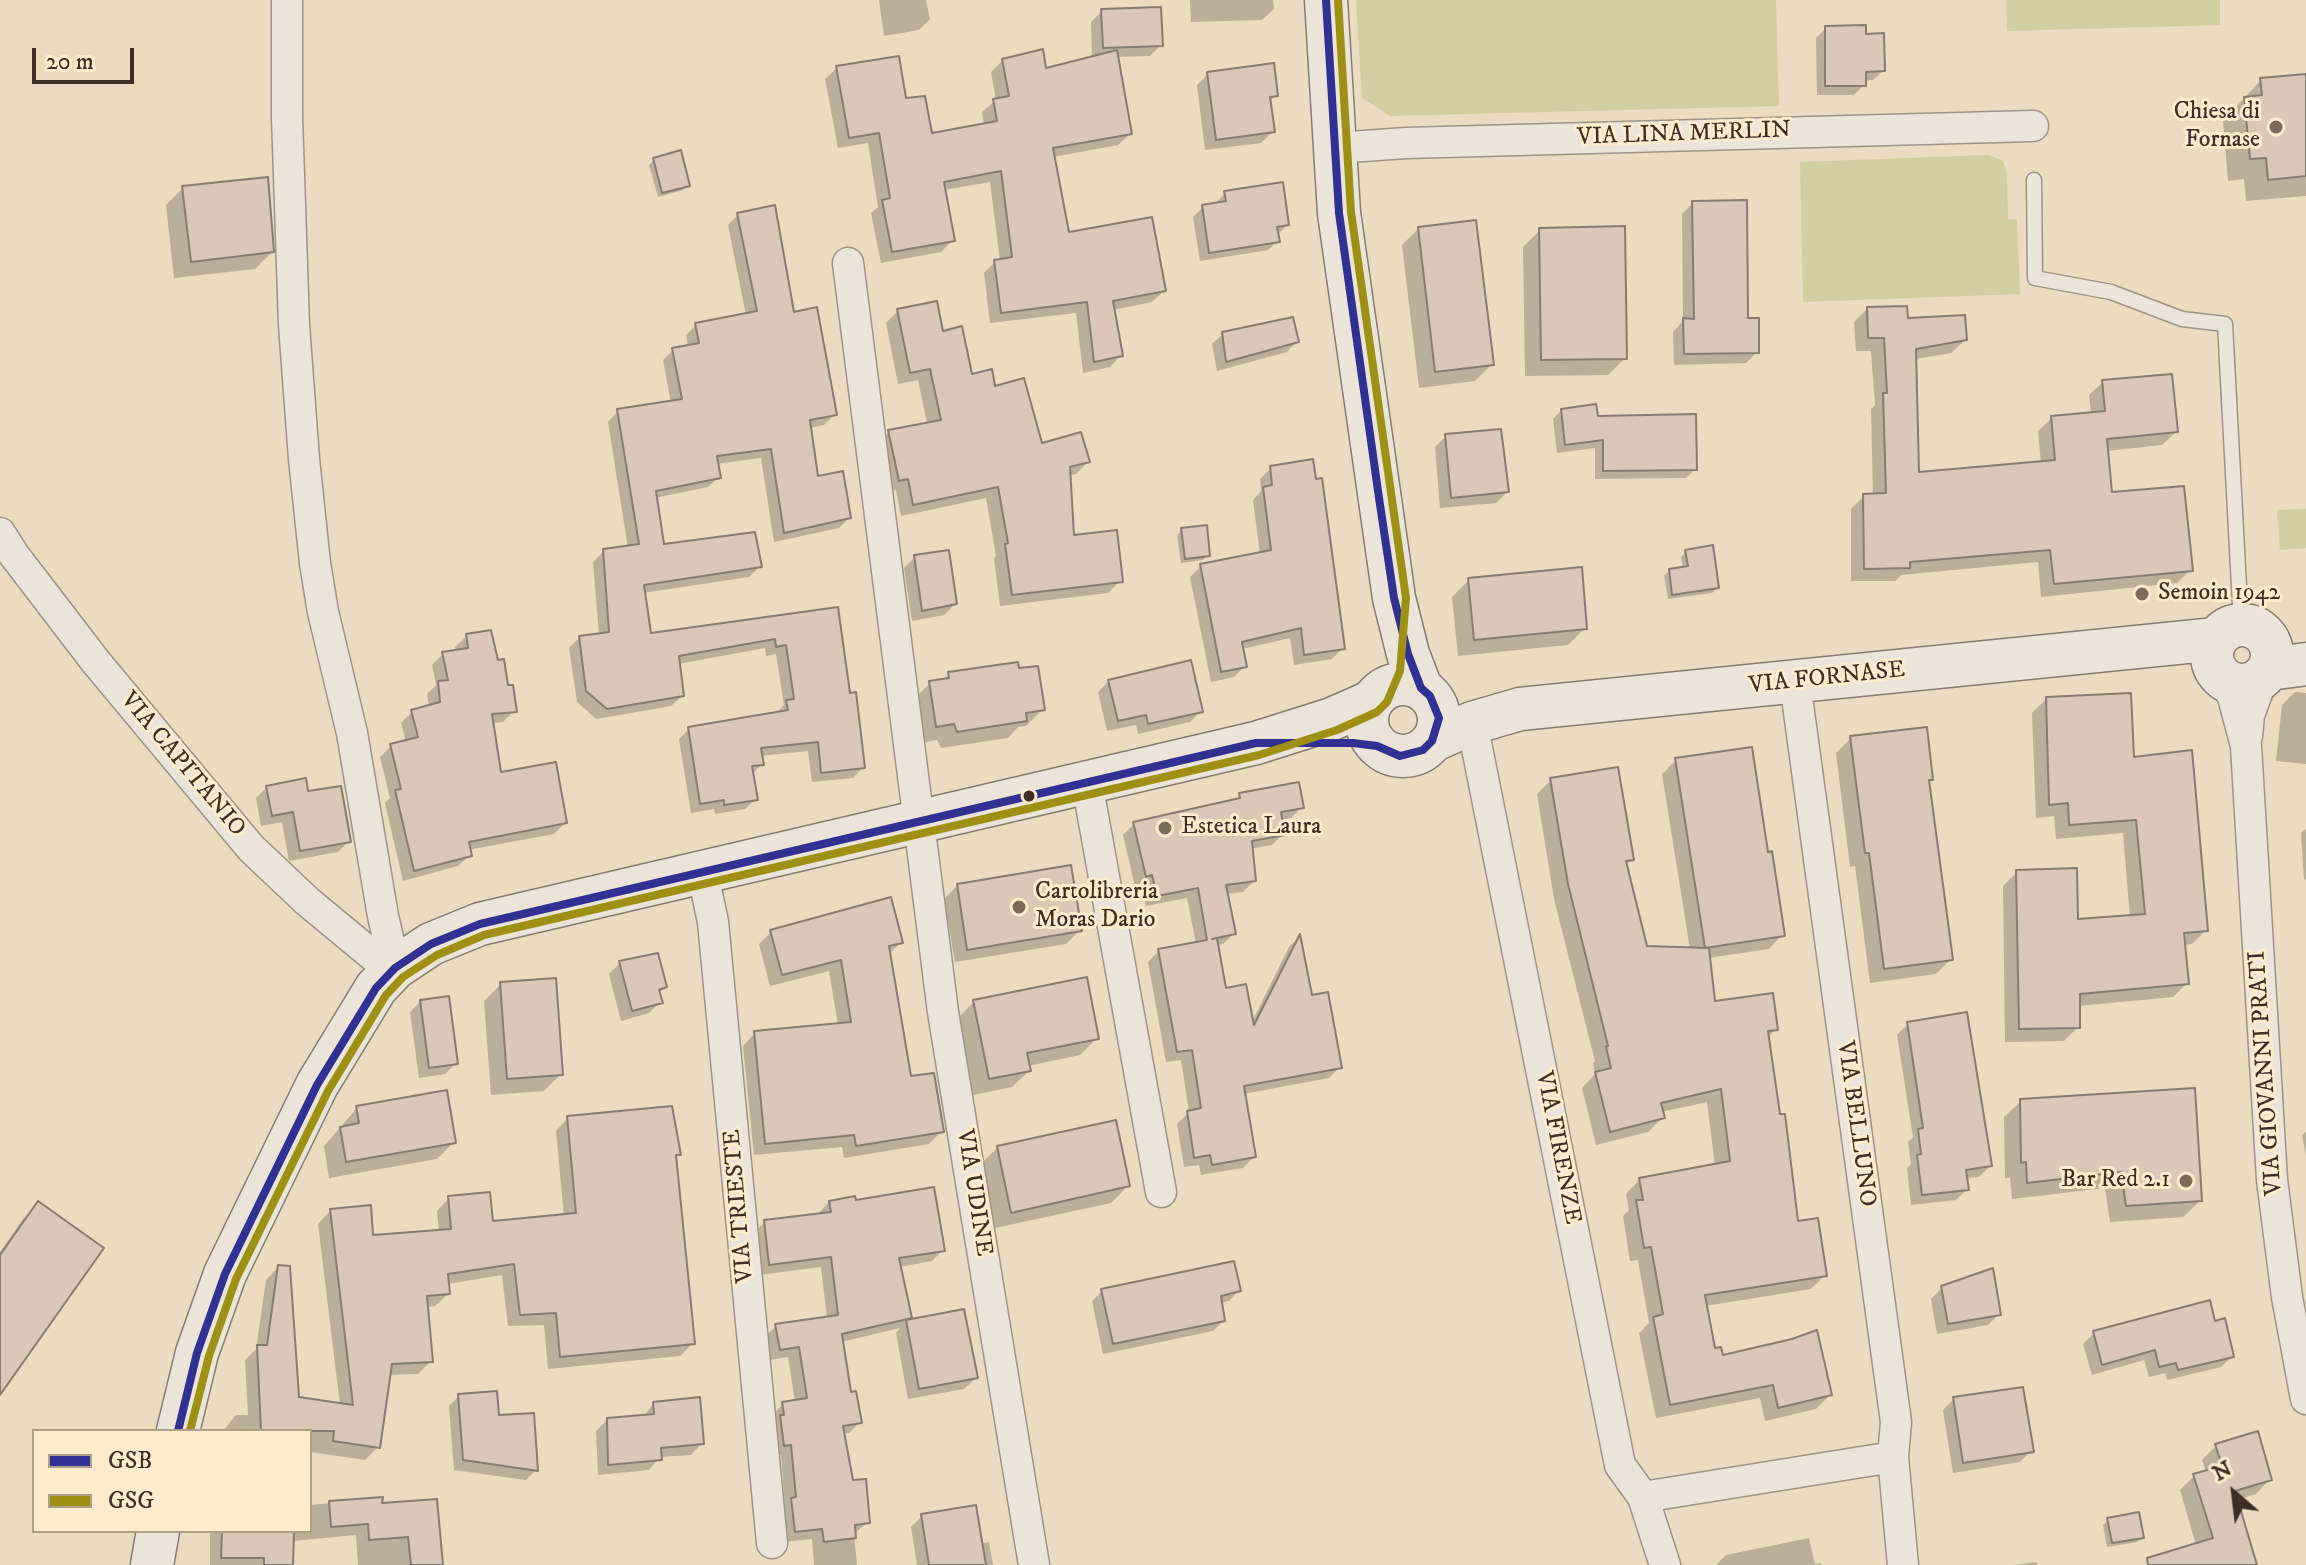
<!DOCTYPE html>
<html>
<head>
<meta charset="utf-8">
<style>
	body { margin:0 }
	#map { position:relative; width:2306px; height:1565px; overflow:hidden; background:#eadbc1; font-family:"IM FELL DW Pica",serif }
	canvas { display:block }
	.legend { position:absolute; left:32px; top:1429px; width:280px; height:104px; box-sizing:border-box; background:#fcebcc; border:2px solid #b0a089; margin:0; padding:10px 14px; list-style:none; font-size:24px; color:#3d2f24 }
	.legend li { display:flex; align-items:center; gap:16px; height:40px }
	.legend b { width:40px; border:2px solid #b0a089 }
	.north { position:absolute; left:2194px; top:1453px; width:80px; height:80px; -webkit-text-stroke:6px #fcebcc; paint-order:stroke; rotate:332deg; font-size:22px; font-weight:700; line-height:32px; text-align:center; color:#3d2f24 }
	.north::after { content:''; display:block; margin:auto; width:28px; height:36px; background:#3d2f24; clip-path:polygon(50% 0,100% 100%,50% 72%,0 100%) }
	.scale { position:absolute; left:32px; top:48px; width:102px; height:36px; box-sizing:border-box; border:4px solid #3d2f24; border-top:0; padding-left:10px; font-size:24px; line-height:28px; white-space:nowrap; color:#3d2f24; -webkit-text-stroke:6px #fcebcc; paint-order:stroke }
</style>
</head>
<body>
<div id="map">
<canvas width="2306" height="1565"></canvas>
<ul class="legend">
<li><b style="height:10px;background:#303192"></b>GSB</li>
<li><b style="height:10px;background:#9e9012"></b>GSG</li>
</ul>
<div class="north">N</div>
<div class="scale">20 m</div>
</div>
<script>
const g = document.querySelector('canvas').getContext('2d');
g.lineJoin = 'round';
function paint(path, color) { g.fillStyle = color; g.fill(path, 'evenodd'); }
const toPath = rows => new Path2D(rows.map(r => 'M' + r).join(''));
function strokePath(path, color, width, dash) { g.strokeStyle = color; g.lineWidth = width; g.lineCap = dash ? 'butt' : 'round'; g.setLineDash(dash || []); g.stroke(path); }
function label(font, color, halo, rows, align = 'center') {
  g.font = font + ' "IM FELL DW Pica",serif'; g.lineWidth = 6; g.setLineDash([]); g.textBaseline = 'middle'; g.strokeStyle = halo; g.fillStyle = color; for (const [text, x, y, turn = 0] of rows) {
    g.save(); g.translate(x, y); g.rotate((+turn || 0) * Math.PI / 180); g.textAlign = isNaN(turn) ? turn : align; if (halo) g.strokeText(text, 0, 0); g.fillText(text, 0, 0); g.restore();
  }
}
paint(toPath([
	[1356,0,1776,0,1779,106,1390,116,1362,98],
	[2006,0,2220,0,2220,25,2007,31],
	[1989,155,2003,161,2007,173,2008,219,2017,219,2020,294,1803,302,1800,162],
	[2306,509,2306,548,2280,550,2277,510]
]), '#d3cda3');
paint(toPath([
	[879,0,926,0,930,19,919,30,884,36],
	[1190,0,1273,0,1274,9,1262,20,1191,22],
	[1102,11,1161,45,1150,56,1117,57,1130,134,1118,145,1053,157,1067,234,1164,291,1152,302,1113,310,1121,355,1110,367,1083,373,1076,313,990,323,984,273,995,262,1000,261,990,182,944,190,953,240,941,252,881,263,871,213,878,207,868,143,838,148,825,79,837,68,905,101,930,135,984,125,982,112,996,100,991,72,1003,60,1044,70,1092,59,1091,22],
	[1826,28,1864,36,1883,71,1873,80,1864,81,1864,85,1854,95,1817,95,1816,38],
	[1208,74,1276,95,1269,102,1272,132,1261,143,1205,150,1197,85],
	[2306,76,2306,196,2246,201,2244,179,2228,181,2223,121,2261,80],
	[654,160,688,185,683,190,658,197,649,165],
	[183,188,272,252,255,269,174,278,166,205],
	[1225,193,1287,225,1277,235,1278,241,1268,250,1200,261,1193,217,1203,207,1216,203],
	[1693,203,1746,320,1757,352,1746,363,1674,365,1673,332,1683,321,1682,214],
	[738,215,792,314,835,414,824,425,809,428,817,478,849,518,839,528,774,542,761,458,716,464,719,477,708,487,655,498,662,547,759,567,749,577,643,593,649,635,836,609,848,695,863,767,853,778,812,782,808,751,760,756,762,764,752,774,756,799,745,809,715,814,714,809,691,813,679,739,689,729,777,712,784,705,776,654,766,656,765,648,678,664,682,696,671,706,596,719,577,702,569,648,579,638,599,635,593,562,604,551,628,548,608,422,618,411,671,403,663,360,673,350,688,347,686,335,696,325,746,315,728,225],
	[1419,228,1492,364,1475,381,1419,388,1402,245],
	[1540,230,1625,358,1608,375,1525,376,1523,247],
	[1867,309,1965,340,1951,353,1915,359,1917,474,2041,463,2038,431,2052,418,2091,414,2089,395,2103,382,2176,432,2162,445,2106,451,2111,495,2190,570,2177,583,2041,597,2038,562,1901,575,1895,581,1851,581,1851,509,1864,496,1873,496,1871,409,1875,405,1871,351,1856,351,1854,322],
	[898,311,942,333,970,377,993,389,1041,445,1088,462,1076,474,1069,475,1072,537,1120,581,1108,593,1000,606,994,558,996,556,986,498,901,516,896,490,888,492,877,444,889,432,927,423,918,380,898,384,886,323],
	[1223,334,1297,341,1287,352,1217,371,1212,344],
	[1562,410,1596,418,1695,469,1686,478,1595,479,1595,448,1557,453,1553,419],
	[1446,436,1507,492,1496,503,1440,508,1435,447],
	[1271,468,1343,648,1332,659,1294,665,1290,638,1242,649,1245,666,1234,677,1211,682,1190,577,1201,566,1260,555,1253,500,1261,491,1260,479],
	[1182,530,1208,555,1203,560,1181,563,1177,535],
	[1686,552,1717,588,1712,593,1668,599,1664,576,1669,571,1683,569,1681,557],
	[915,557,955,604,944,615,912,621,904,568],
	[1469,580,1585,628,1568,645,1458,656,1452,597],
	[467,636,514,711,503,722,492,723,499,774,565,823,554,834,468,850,470,855,458,866,403,881,385,803,390,798,380,757,391,746,406,742,401,723,412,712,429,707,427,694,436,685,432,665,443,654,456,652,455,647],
	[949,674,1043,709,1026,726,1018,727,1008,738,941,748,937,740,920,743,913,700,930,683,942,681],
	[1109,681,1201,711,1190,722,1138,734,1136,725,1107,731,1098,692],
	[2295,692,2306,693,2306,764,2276,761,2282,705],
	[2046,699,2132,759,2206,930,2192,944,2183,945,2187,983,2173,997,2078,1006,2078,1027,2064,1041,2005,1042,2003,886,2017,872,2076,922,2130,917,2123,833,2056,839,2054,816,2036,818,2032,713],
	[1851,738,1931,779,1927,783,1951,959,1936,974,1870,983,1855,866,1850,867,1836,753],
	[1676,760,1767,854,1782,935,1769,949,1708,958,1713,1003,1776,1029,1767,1038,1796,1223,1825,1275,1811,1289,1705,1306,1713,1350,1721,1358,1830,1395,1816,1409,1765,1421,1760,1398,1656,1418,1639,1333,1649,1323,1638,1260,1630,1261,1623,1216,1629,1210,1626,1194,1640,1179,1715,1166,1707,1102,1661,1112,1663,1117,1648,1132,1596,1145,1582,1088,1595,1074,1593,1063,1595,1061,1554,899,1537,794,1551,780,1632,859,1625,866,1646,948,1690,949,1662,774],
	[267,787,306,794,349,841,338,852,289,861,282,822,261,826,256,798],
	[1240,795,1302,807,1291,818,1281,820,1283,834,1272,845,1250,849,1254,881,1243,892,1226,894,1234,933,1223,944,1216,945,1224,990,1252,1022,1289,947,1298,938,1310,998,1340,1067,1329,1078,1243,1094,1254,1157,1243,1168,1201,1175,1199,1165,1184,1167,1177,1124,1189,1112,1181,1060,1166,1062,1148,962,1159,951,1196,944,1187,898,1146,906,1141,885,1135,886,1123,835,1134,824,1233,802],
	[2306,829,2306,879,2304,880,2301,833],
	[958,885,1080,930,1066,944,955,962,944,899],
	[771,932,901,942,889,954,909,1079,941,1132,929,1144,844,1158,842,1147,754,1155,743,1046,755,1033,838,1025,829,971,770,986,759,944],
	[620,963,665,987,658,994,660,1002,649,1013,621,1021,609,974],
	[501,984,561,1074,544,1091,491,1095,484,1001],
	[421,1001,456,1063,445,1074,419,1078,410,1012],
	[974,1002,1097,1038,1080,1055,1028,1066,1029,1071,1012,1087,973,1095,957,1019],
	[1908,1024,1990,1166,1979,1177,1965,1178,1967,1189,1956,1200,1911,1205,1907,1168,1911,1164,1908,1142,1913,1137,1897,1035],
	[2021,1101,2200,1201,2183,1217,2110,1222,2105,1188,2012,1199,2010,1178,2005,1178,2004,1117],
	[357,1108,454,1142,437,1159,329,1178,324,1146],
	[568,1118,679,1154,674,1159,693,1343,680,1356,548,1369,544,1325,508,1326,502,1275,447,1284,448,1294,435,1306,426,1307,431,1361,418,1374,388,1375,378,1447,365,1460,310,1452,310,1431,223,1431,236,1415,248,1415,245,1360,256,1349,266,1280,278,1267,297,1399,340,1405,318,1224,330,1211,372,1237,439,1232,437,1211,449,1198,492,1224,564,1216,556,1131],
	[2306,1132,2306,1157,2302,1135],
	[998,1147,1128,1186,1111,1203,995,1228,981,1164],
	[829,1202,854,1203,943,1250,932,1261,899,1267,910,1317,905,1322,963,1311,976,1378,964,1389,908,1399,896,1333,900,1328,841,1342,850,1394,860,1422,849,1433,842,1434,851,1482,868,1522,854,1534,857,1565,814,1565,812,1539,784,1542,781,1511,785,1507,781,1455,773,1456,772,1415,783,1404,795,1402,788,1357,769,1360,765,1337,776,1326,827,1318,821,1267,758,1275,754,1233,765,1222,818,1214],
	[39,1204,0,1389,0,1252,23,1219],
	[1942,1288,1999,1314,1988,1325,1937,1334,1931,1299],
	[1239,1290,1229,1301,1220,1303,1223,1321,1213,1331,1103,1354,1092,1301,1102,1291],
	[2213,1324,2232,1356,2221,1367,2167,1380,2165,1373,2149,1377,2144,1360,2092,1375,2083,1344,2094,1333],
	[459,1396,497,1418,536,1470,526,1480,454,1470,449,1406],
	[1954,1399,2031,1451,2020,1462,1953,1473,1943,1410],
	[653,1404,702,1443,691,1455,660,1457,649,1470,598,1475,596,1431,607,1420,643,1417],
	[2216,1446,2270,1479,2256,1494,2236,1500,2255,1565,2154,1565,2196,1545,2180,1490,2194,1476,2206,1472,2202,1460],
	[380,1499,379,1506,441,1565,358,1565,356,1535,292,1541,291,1565,210,1565,210,1531,310,1531,310,1505],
	[922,1516,980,1544,989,1542,993,1565,917,1565,911,1527],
	[2108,1520,2142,1537,2137,1542,2107,1547,2103,1525],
	[1809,1538,1815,1564,1821,1563,1821,1565,1716,1565,1726,1555],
	[2037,1562,2037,1565,2013,1565]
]), '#0003');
const building = toPath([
	[1161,7,1163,46,1103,48,1101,9,1161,7],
	[1866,25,1866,34,1884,33,1885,71,1866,72,1866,86,1825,86,1825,26,1866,25],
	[1043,49,1046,68,1117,50,1132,134,1053,148,1069,232,1152,217,1166,291,1113,301,1123,356,1094,362,1087,302,1001,313,994,260,1012,257,1001,171,944,182,955,241,892,252,882,200,890,198,879,133,849,138,836,66,899,56,906,98,925,96,932,133,997,121,993,99,1009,96,1002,59,1043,49],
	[1274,63,1278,96,1270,97,1275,132,1216,140,1207,72,1274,63],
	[2306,74,2306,176,2268,180,2266,158,2250,159,2244,97,2262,95,2260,78,2306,74],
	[681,150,690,186,662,193,653,158,681,150],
	[268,177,274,252,191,262,182,186,268,177],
	[1283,182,1289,225,1277,227,1280,242,1209,253,1202,205,1226,201,1224,191,1283,182],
	[1747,200,1748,318,1759,318,1759,353,1684,354,1683,318,1694,319,1692,201,1747,200],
	[775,205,794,312,817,307,837,415,810,420,818,476,843,471,851,518,784,533,771,449,717,456,721,478,656,491,664,544,755,532,762,567,644,585,651,633,838,607,850,693,856,692,865,768,821,773,818,742,761,748,764,765,752,766,758,800,724,805,724,800,700,804,688,727,788,710,786,700,794,699,786,645,776,647,775,639,679,656,684,696,607,709,586,691,579,636,609,632,603,549,639,544,617,409,682,399,672,348,699,343,695,323,757,311,737,213,775,205],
	[1476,220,1494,365,1435,372,1418,227,1476,220],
	[1625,226,1627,359,1541,360,1539,228,1625,226],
	[937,301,943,331,962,326,972,374,992,369,995,386,1024,378,1042,443,1081,432,1090,462,1070,467,1074,535,1117,530,1123,582,1012,595,1005,544,1008,543,998,487,913,505,908,479,899,481,888,430,941,420,930,369,910,373,897,309,937,301],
	[1907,306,1908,318,1965,315,1967,340,1916,349,1919,472,2055,460,2051,416,2105,411,2102,380,2172,374,2178,432,2107,439,2112,492,2184,486,2193,571,2054,584,2050,550,1910,562,1910,568,1864,569,1863,494,1886,493,1883,393,1887,393,1884,338,1868,338,1867,307,1907,306],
	[1293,317,1299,342,1226,362,1222,332,1293,317],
	[1596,404,1598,416,1696,414,1697,470,1603,471,1603,440,1565,445,1561,409,1596,404],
	[1501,429,1509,492,1451,498,1445,434,1501,429],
	[1313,459,1316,479,1322,478,1345,649,1304,655,1301,628,1242,642,1247,667,1221,672,1200,564,1271,550,1263,487,1272,485,1270,466,1313,459],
	[1207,525,1210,556,1185,559,1181,528,1207,525],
	[1713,545,1719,588,1672,595,1669,569,1688,566,1685,550,1713,545],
	[949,550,957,604,922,611,914,555,949,550],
	[1582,567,1587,629,1474,640,1468,578,1582,567],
	[491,630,498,660,504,659,508,685,513,685,517,712,492,714,501,772,556,762,567,823,469,842,472,856,414,871,395,790,401,789,390,744,418,737,411,710,440,702,438,681,448,680,442,652,468,648,466,634,491,630],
	[1191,660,1203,712,1148,724,1146,715,1118,721,1108,680,1191,660],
	[1018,662,1019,668,1038,666,1045,710,1026,713,1027,721,957,732,954,724,936,727,929,681,949,678,948,672,1018,662],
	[2131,693,2134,757,2192,750,2208,931,2184,933,2189,984,2080,994,2080,1028,2019,1029,2016,870,2077,868,2078,919,2145,914,2136,820,2069,825,2068,803,2049,805,2046,697,2131,693],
	[1927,727,1933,780,1929,780,1953,960,1884,969,1869,853,1865,853,1850,736,1927,727],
	[1752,747,1768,852,1772,851,1785,936,1705,948,1675,758,1752,747],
	[1618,767,1634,860,1626,861,1647,946,1709,948,1715,1001,1773,993,1778,1030,1768,1031,1780,1114,1785,1114,1798,1221,1818,1218,1827,1276,1705,1295,1715,1348,1721,1347,1723,1355,1792,1339,1817,1330,1832,1395,1778,1408,1773,1385,1670,1405,1653,1317,1663,1314,1651,1247,1644,1248,1636,1200,1643,1200,1639,1178,1730,1161,1721,1089,1661,1103,1665,1118,1610,1132,1595,1072,1611,1068,1606,1047,1608,1046,1568,884,1550,778,1618,767],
	[306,778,308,791,341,786,351,842,300,851,293,812,272,816,266,786,306,778],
	[1299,782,1304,808,1281,812,1285,835,1252,841,1256,881,1226,885,1236,934,1212,939,1217,938,1226,988,1246,984,1254,1025,1300,934,1312,995,1328,992,1342,1068,1244,1086,1256,1157,1212,1165,1210,1155,1194,1158,1187,1111,1201,1108,1192,1050,1177,1052,1158,949,1207,940,1198,888,1157,896,1152,875,1146,877,1133,822,1240,798,1239,793,1299,782],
	[1071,865,1082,931,967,950,957,884,1071,865],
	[891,897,903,943,889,946,911,1076,934,1073,944,1132,856,1146,854,1135,765,1144,754,1031,851,1022,841,960,782,975,770,930,891,897],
	[658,953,667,987,659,990,663,1003,632,1011,619,961,658,953],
	[1087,977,1099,1039,1027,1053,1031,1071,989,1079,973,1000,1087,977],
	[556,978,563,1075,507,1079,500,982,556,978],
	[449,996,458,1064,429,1068,420,1000,449,996],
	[1967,1012,1992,1166,1966,1170,1969,1190,1922,1195,1917,1155,1921,1154,1918,1129,1923,1128,1907,1022,1967,1012],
	[2195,1088,2202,1201,2126,1206,2121,1172,2027,1183,2026,1162,2021,1163,2020,1099,2195,1088],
	[447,1090,456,1143,346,1162,340,1127,359,1123,356,1106,447,1090],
	[672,1106,681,1155,676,1155,695,1344,560,1357,556,1313,520,1315,514,1264,448,1274,450,1294,427,1296,433,1362,392,1364,380,1448,333,1441,334,1431,261,1431,257,1345,267,1345,278,1265,290,1266,299,1397,353,1405,330,1209,371,1205,373,1235,451,1229,448,1196,490,1192,493,1221,576,1213,567,1116,672,1106],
	[1116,1120,1130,1186,1011,1213,997,1146,1116,1120],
	[934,1187,945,1251,899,1258,912,1318,842,1334,851,1392,856,1391,862,1423,843,1426,853,1480,866,1479,870,1523,855,1525,856,1538,824,1542,822,1529,795,1532,791,1498,796,1497,791,1445,784,1446,780,1415,784,1415,782,1402,807,1398,799,1347,780,1350,775,1324,838,1315,831,1257,769,1265,764,1220,831,1212,829,1201,855,1196,856,1200,934,1187],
	[38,1201,104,1248,0,1395,0,1255,38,1201],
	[1234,1261,1241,1291,1221,1296,1225,1321,1113,1344,1101,1289,1234,1261],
	[1993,1268,2001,1315,1948,1324,1941,1286,1993,1268],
	[2210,1300,2215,1321,2225,1318,2234,1357,2178,1370,2176,1363,2159,1367,2155,1350,2102,1365,2093,1331,2210,1300],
	[964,1309,978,1378,919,1389,906,1320,964,1309],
	[2023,1387,2034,1452,1963,1463,1953,1397,2023,1387],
	[497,1391,499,1415,534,1413,538,1471,463,1460,458,1394,497,1391],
	[700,1397,704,1444,661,1448,662,1460,608,1465,607,1418,654,1414,653,1402,700,1397],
	[2258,1431,2272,1480,2235,1491,2257,1565,2148,1565,2147,1558,2213,1538,2193,1474,2222,1466,2215,1444,2258,1431],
	[383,1497,382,1503,437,1499,443,1565,411,1565,408,1537,369,1540,368,1524,331,1527,329,1501,383,1497],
	[976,1505,986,1565,929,1565,921,1514,976,1505],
	[2139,1512,2144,1538,2112,1543,2107,1518,2139,1512],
	[222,1531,294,1531,293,1565,264,1565,264,1558,221,1558,222,1531]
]);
paint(building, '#dac7b6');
strokePath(building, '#867d6f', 2);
const lane = toPath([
	[2034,180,2035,278,2111,292,2182,319,2225,324,2241,624]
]);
const street = toPath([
	[287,0,287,116,294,325,304,459,315,563,323,612,352,733,383,916,395,968],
	[1335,148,1406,143,2033,126],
	[848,263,943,1012,1034,1565],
	[0,533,14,555,96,662,251,848,307,901,377,959,395,968],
	[2224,680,2233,697,2246,746,2272,1180,2287,1297,2306,1399],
	[1795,683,1896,1422,1893,1457,1903,1565],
	[1472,723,1620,1465,1643,1497,1665,1565],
	[2247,736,2249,715,2263,677],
	[1087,783,1161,1192],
	[702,870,713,922,772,1543],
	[1643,1497,1893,1457]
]);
const secondary = toPath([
	[1326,0,1339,213,1394,598,1408,654,1421,688],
	'2212 655a30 30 0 1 1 60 0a30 30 0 1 1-60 0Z',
	[2269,669,2306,664],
	'1367 720a36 36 0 1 1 72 0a36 36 0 1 1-72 0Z',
	[1432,741,1472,723,1520,709,2216,639],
	[178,1431,197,1353,225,1274,317,1085,376,988,395,968,431,944,480,924,1256,743,1332,719,1371,702],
	[152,1565,158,1531]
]);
strokePath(lane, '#9e9484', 17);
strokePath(street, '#9e9484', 33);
strokePath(secondary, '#867d6f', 45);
strokePath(lane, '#ece4d8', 14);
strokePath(street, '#ece4d8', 30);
strokePath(secondary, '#ece4d8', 42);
strokePath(toPath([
	[178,1431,197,1353,225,1274,317,1085,376,988,395,968,431,944,480,924,1256,743,1353,743,1377,746,1400,756,1423,750,1432,741,1439,718,1430,696,1421,688,1408,654,1394,598,1379,498,1339,213,1326,0]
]), '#303192', 8);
strokePath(toPath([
	[190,1431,209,1356,236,1279,328,1091,386,995,403,977,437,955,484,935,1259,755,1337,730,1377,712,1387,702,1400,671,1406,598,1351,212,1338,0]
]), '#9e9012', 8);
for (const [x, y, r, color] of [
	[2276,127,8,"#7a6b5b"],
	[2142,594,8,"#7a6b5b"],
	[1029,796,7,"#3d2f24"],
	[1165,828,8,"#7a6b5b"],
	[1019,907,8,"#7a6b5b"],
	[2186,1181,8,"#7a6b5b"]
]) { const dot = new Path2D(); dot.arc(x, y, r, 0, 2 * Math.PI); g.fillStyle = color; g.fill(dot); strokePath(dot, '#fcebcc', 3); }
label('24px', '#3d2f24', '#fcebcc', [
	["Chiesa di",2260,113,"right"],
	["Fornase",2260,141,"right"],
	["Semoin 1942",2158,594],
	["Estetica Laura",1181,828],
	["Cartolibreria",1035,893],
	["Moras Dario",1035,921],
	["Bar Red 2.1",2170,1181,"right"]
], 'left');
label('24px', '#3d2f24', '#fcebcc', [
	["VIA LINA MERLIN",1684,135,-2],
	["VIA FORNASE",1827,679,-6],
	["VIA CAPITANIO",182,765,50],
	["VIA GIOVANNI PRATI",2267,1073,-94],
	["VIA BELLUNO",1855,1124,82],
	["VIA FIRENZE",1557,1148,79],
	["VIA UDINE",973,1193,81],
	["VIA TRIESTE",740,1206,-95]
]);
</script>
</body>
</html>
